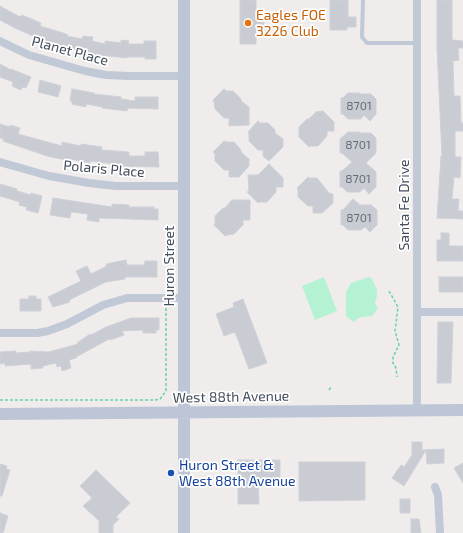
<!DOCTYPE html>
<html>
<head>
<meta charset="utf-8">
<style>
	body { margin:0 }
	canvas { display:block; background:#efeceb }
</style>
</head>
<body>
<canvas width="463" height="533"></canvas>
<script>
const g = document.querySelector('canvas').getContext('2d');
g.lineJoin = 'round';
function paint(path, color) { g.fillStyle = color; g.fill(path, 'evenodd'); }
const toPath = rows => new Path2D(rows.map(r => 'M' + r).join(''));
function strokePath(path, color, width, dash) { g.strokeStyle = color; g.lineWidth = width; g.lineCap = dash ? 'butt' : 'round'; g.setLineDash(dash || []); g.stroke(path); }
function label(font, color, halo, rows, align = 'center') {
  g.font = font + ' "Exo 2",sans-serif'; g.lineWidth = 3.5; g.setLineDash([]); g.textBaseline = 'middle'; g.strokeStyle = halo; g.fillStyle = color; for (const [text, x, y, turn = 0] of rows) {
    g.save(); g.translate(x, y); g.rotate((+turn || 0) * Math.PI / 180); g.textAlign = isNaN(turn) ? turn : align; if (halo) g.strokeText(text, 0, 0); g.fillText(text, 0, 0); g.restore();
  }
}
paint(toPath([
	[324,277,337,311,315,320,302,286],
	[369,277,372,279,377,290,377,296,375,303,378,308,372,316,361,317,357,319,354,322,346,316,346,292,351,283]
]), '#b4f2d3');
const building = toPath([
	[240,0,256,0,256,21,264,21,264,30,256,30,256,44,240,44,240,0],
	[330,0,348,0,348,17,356,17,356,27,347,27,347,30,330,30,330,0],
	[437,0,452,0,452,40,463,41,463,48,458,48,459,60,453,61,454,96,460,96,461,123,463,123,463,131,455,131,455,157,461,157,460,178,454,177,452,199,459,199,458,211,463,211,463,219,437,218,441,156,442,156,437,48,437,0],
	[0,6,20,17,22,15,41,23,40,26,63,33,68,35,67,36,82,39,83,36,93,37,92,41,105,44,105,41,121,43,121,40,129,41,128,44,144,44,144,41,156,41,156,59,145,59,145,57,127,57,127,58,80,53,80,51,42,40,15,28,0,20,0,6],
	[0,64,11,70,11,69,31,77,26,88,22,87,21,90,12,86,13,82,0,77,0,64],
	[40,80,61,86,58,97,38,92,40,80],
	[72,89,94,93,94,94,121,97,121,99,135,101,135,97,158,97,158,109,128,108,127,111,102,108,103,107,86,104,86,107,72,104,72,101,70,101,72,89],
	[224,89,226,91,233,91,241,99,241,101,249,107,249,125,229,126,229,118,224,118,215,109,214,102,213,100,224,89],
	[348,93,359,93,361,94,371,94,376,99,376,114,370,121,364,115,361,119,348,119,343,114,341,114,341,98,343,98,348,93],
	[323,111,334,122,334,131,327,131,327,136,318,146,310,146,309,147,298,136,299,135,299,127,307,119,309,119,316,112,323,111],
	[258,121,260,123,268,123,275,130,275,133,283,139,283,147,269,161,263,156,263,150,258,150,249,141,249,134,248,132,258,121],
	[0,124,10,127,10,125,20,128,18,134,62,146,62,142,81,146,81,144,102,147,101,150,129,152,129,156,145,156,145,152,158,152,159,167,114,166,114,164,90,161,90,163,65,158,65,160,47,156,3,141,4,139,0,138,0,124],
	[348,132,359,132,360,133,371,133,376,138,376,153,366,163,376,172,376,187,369,194,364,188,360,192,347,192,342,187,340,187,340,171,342,171,352,162,342,153,340,153,340,139,348,132],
	[224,141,226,142,234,142,241,150,241,152,249,159,249,166,239,177,229,177,229,170,224,170,215,161,215,154,213,152,224,141],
	[269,164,283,178,283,187,276,187,276,192,267,202,260,202,258,203,247,192,249,191,248,175,258,175,269,164],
	[308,177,309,178,317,178,329,193,333,194,333,203,322,213,313,213,313,206,308,206,298,197,298,190,297,188,308,177],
	[0,184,17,189,17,191,31,195,31,193,42,196,38,213,26,210,27,207,19,205,20,202,0,196,0,184],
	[53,198,112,207,112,204,129,205,129,207,154,207,154,209,158,209,158,220,99,218,99,222,87,220,88,214,71,212,70,218,50,215,53,198],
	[353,199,359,204,358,205,371,205,377,210,377,225,370,232,365,227,361,230,348,230,343,225,341,225,341,210,343,210,353,199],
	[232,200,250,200,250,220,243,220,243,225,234,234,227,235,225,236,214,225,215,224,215,216,223,208,225,208,232,200],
	[441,233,449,233,449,246,463,246,463,261,437,261,437,240,441,240,441,233],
	[126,260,127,265,144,265,145,261,157,261,157,277,125,277,125,279,106,282,69,300,70,302,53,307,48,297,81,281,76,271,87,266,91,274,107,266,106,264,126,260],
	[439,277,463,277,463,292,439,292,439,277],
	[29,296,36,296,36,299,41,299,41,311,20,311,20,299,29,299,29,296],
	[243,299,267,363,249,369,235,332,224,336,216,314,234,307,233,303,243,299],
	[131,318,159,318,159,330,156,330,156,333,143,333,143,330,122,331,124,335,110,340,109,339,76,357,76,358,69,360,71,368,62,371,61,366,57,367,56,363,43,366,43,368,31,369,31,364,5,366,5,363,0,364,0,352,16,351,16,353,30,352,30,351,48,352,56,350,78,344,77,343,90,334,91,335,106,327,131,318],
	[438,322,453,322,451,383,437,383,438,322],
	[412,442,422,442,422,450,444,449,444,463,427,464,426,450,404,486,392,478,401,465,404,467,412,455,412,442],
	[238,460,280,460,280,479,258,479,259,504,238,504,238,460],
	[299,462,365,462,365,500,299,501,299,462],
	[463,463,463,483,454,468,463,463],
	[0,464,7,466,6,469,10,470,2,496,0,496,0,464],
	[96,470,130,503,116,517,119,519,113,525,113,533,99,533,99,521,83,506,92,498,80,486,96,470],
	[400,499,410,499,410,513,400,513,400,499],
	[0,513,8,516,3,533,0,533,0,513],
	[411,519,419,519,421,533,411,533,411,519]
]);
paint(building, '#caccd4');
strokePath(building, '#cfd1d8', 1);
strokePath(toPath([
	[389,291,398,307,395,331,399,345,393,357,393,363,396,368,397,377],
	[329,390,331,387],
	[0,400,155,400,160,399,166,391,166,305]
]), '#69d3ab', 1.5, [3, 2]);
strokePath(toPath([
	[363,0,362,37,367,43,417,43]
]), '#c0c9d5', 4);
strokePath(toPath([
	[0,41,29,55,85,71,106,75,129,76,184,76],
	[0,162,49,176,89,183,116,186,184,186],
	[417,312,463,312],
	[0,333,37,333,48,331,67,324,103,305,127,298,184,298],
	[417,410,417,0],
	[435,487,438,495,440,533]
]), '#c0c9d5', 8);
strokePath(toPath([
	[0,414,463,410],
	[184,533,184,0]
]), '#bcc6d7', 12);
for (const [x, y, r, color] of [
	[248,23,4,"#e8710a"],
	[171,473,4,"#1a4fb4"]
]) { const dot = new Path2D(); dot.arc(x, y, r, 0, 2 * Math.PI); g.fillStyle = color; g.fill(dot); strokePath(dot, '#fff', 1.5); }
label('12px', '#656d79', null, [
	["8701",359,106],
	["8701",358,145],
	["8701",358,179],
	["8701",359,218]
]);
label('14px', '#c56008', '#fff', [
	["Eagles FOE",256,15],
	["3226 Club",256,31]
], 'left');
label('14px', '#434d5b', '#fff', [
	["Planet Place",70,51,15],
	["Polaris Place",104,169,5],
	["Santa Fe Drive",404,205,-90],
	["Huron Street",169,266,-90],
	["West 88th Avenue",231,397,-1]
]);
label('14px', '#164399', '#fff', [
	["Huron Street &",179,465],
	["West 88th Avenue",179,481]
], 'left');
</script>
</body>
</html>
